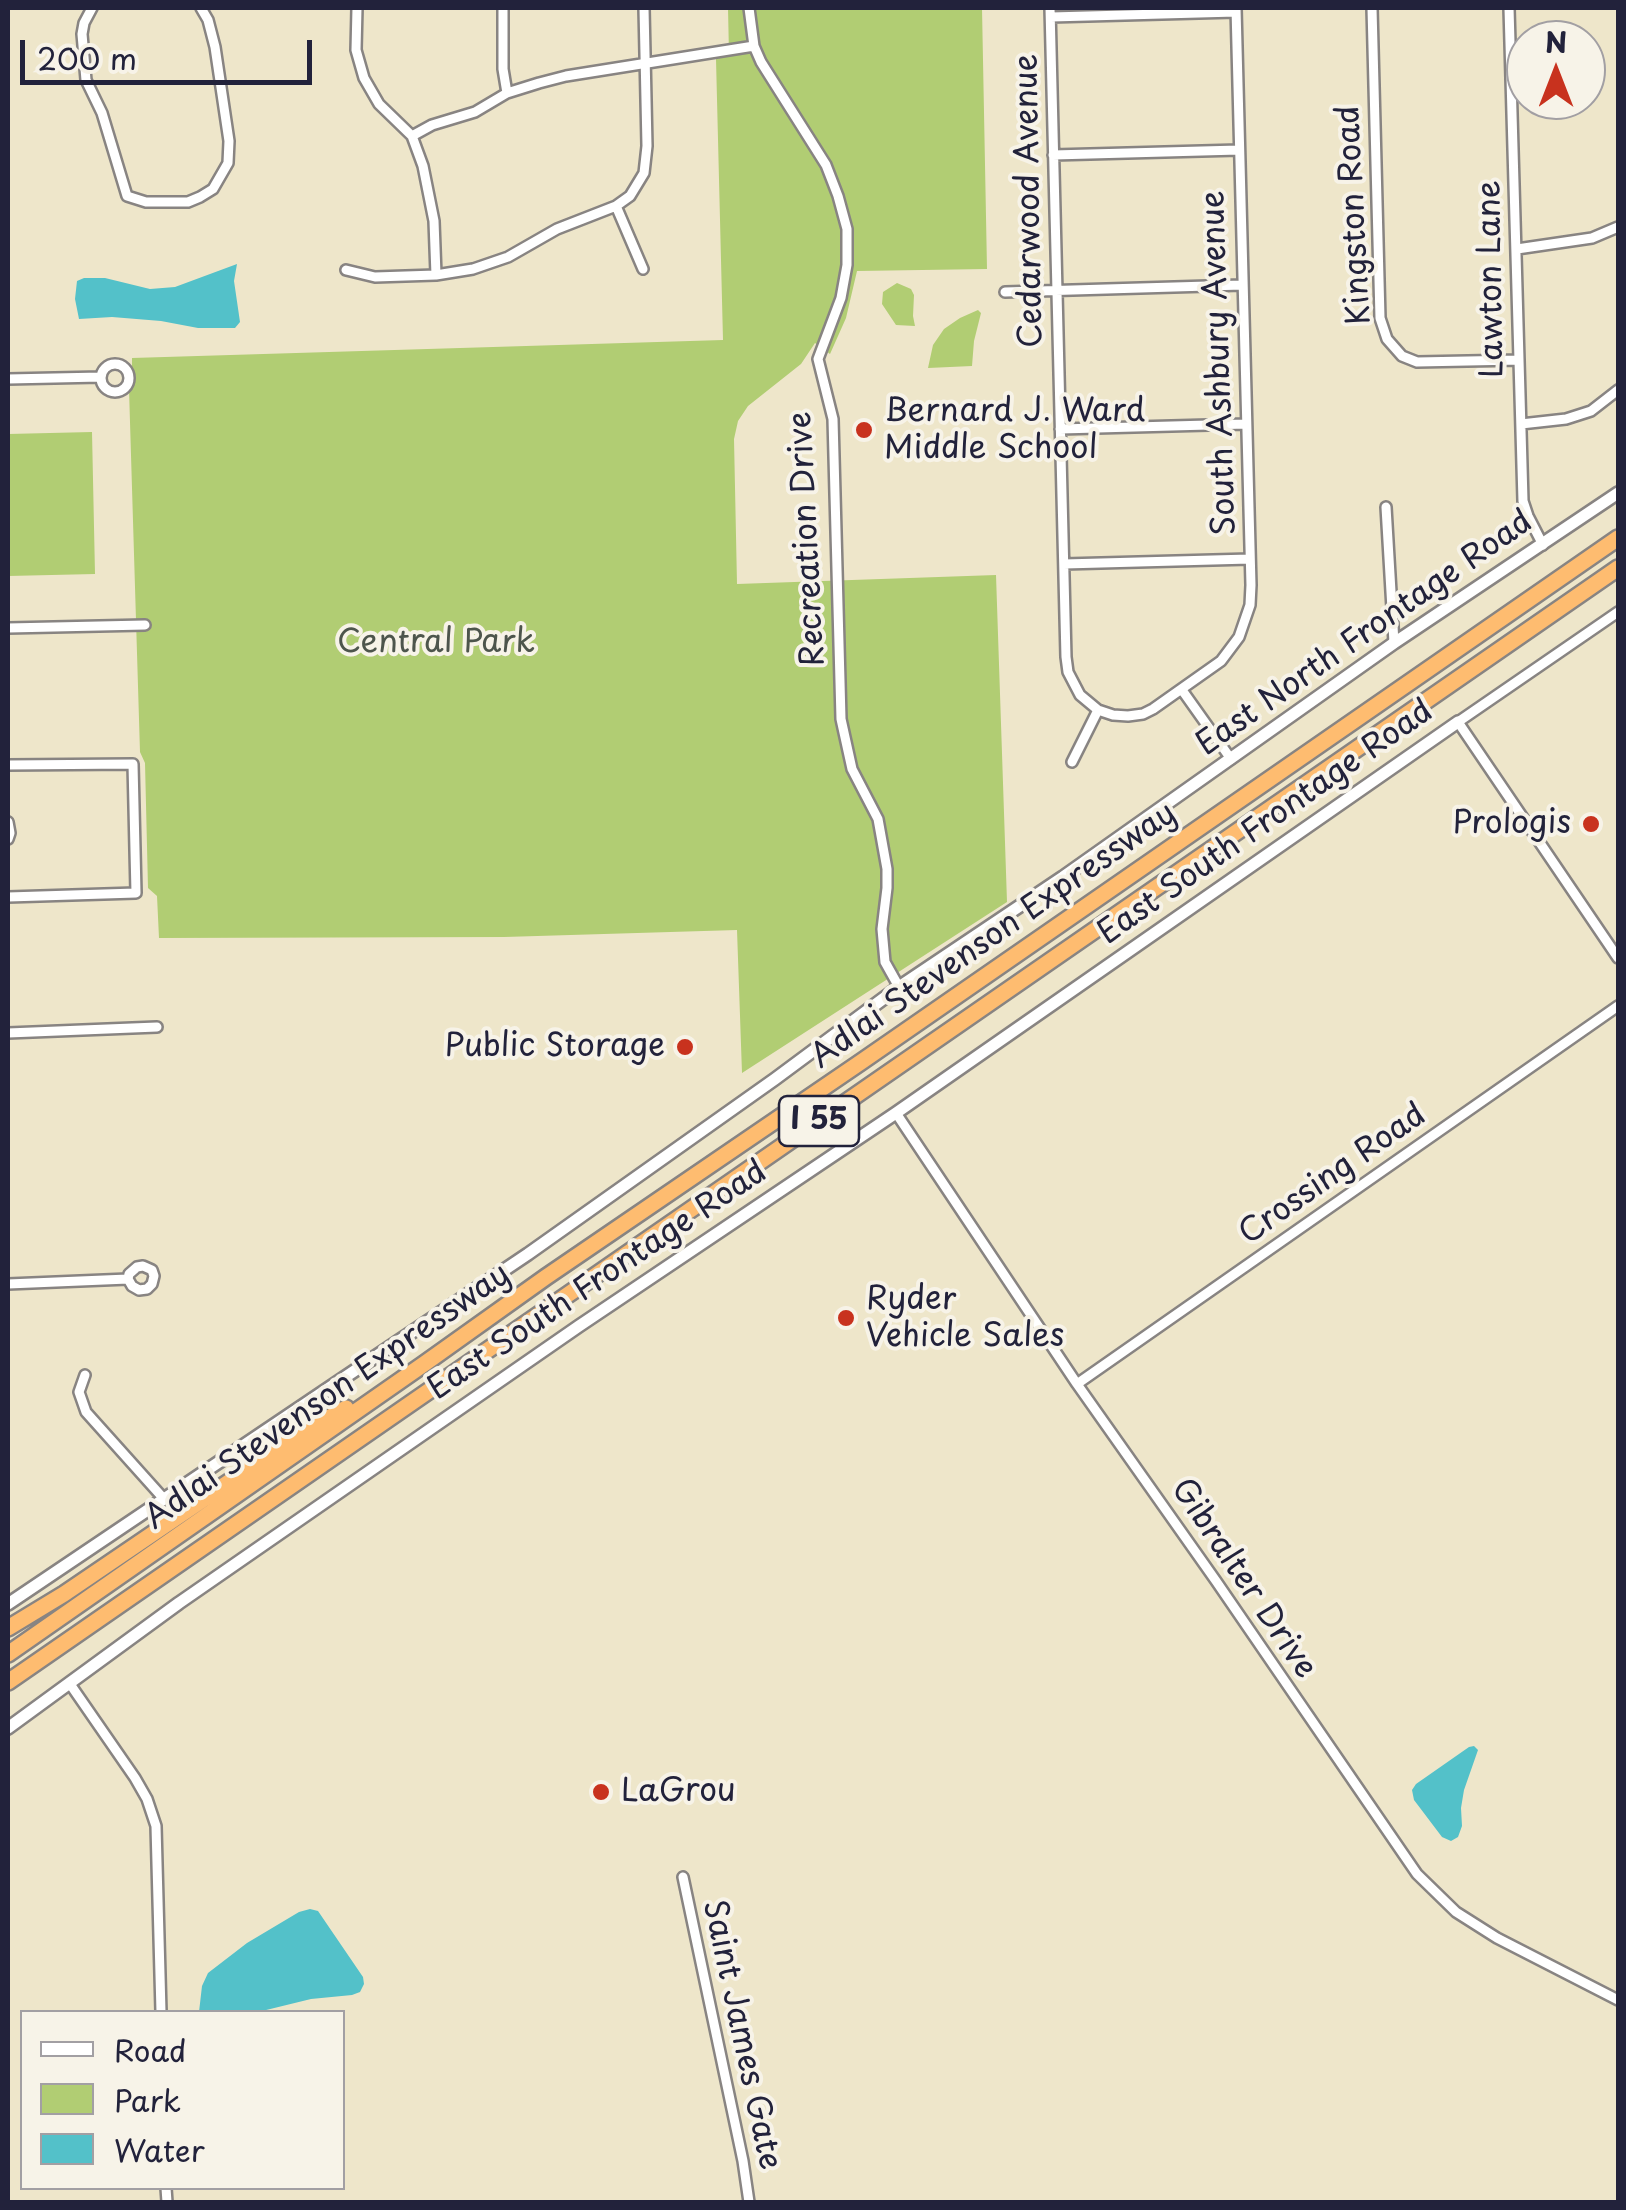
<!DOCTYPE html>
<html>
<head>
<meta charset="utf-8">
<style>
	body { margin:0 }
	#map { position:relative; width:1626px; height:2210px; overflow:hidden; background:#eee6ca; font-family:"Playpen Sans",sans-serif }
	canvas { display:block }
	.frame { position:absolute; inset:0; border:10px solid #22223b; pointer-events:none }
	.legend { position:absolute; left:20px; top:2010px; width:325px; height:180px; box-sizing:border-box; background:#f7f3e8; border:2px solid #a29fa3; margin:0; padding:12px 18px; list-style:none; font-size:30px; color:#22223b }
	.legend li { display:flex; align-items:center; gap:20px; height:50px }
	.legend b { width:50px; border:2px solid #a29fa3 }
	.north { position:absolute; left:1506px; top:20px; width:100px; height:100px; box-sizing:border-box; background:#f7f3e8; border:2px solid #a29fa3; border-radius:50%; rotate:0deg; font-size:28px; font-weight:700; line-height:40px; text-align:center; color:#22223b }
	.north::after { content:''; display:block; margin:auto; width:35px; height:45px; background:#c8321e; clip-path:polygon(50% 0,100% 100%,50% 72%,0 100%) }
	.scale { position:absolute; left:20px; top:40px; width:292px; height:45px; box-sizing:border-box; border:5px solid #22223b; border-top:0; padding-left:12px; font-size:30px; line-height:35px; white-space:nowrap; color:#22223b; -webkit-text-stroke:8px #f7f3e8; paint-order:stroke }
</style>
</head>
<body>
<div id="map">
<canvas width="1626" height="2210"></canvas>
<div class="frame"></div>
<ul class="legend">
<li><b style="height:12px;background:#fff"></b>Road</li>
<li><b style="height:28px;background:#b1cd73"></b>Park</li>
<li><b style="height:28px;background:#53c1c9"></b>Water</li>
</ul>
<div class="north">N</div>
<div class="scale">200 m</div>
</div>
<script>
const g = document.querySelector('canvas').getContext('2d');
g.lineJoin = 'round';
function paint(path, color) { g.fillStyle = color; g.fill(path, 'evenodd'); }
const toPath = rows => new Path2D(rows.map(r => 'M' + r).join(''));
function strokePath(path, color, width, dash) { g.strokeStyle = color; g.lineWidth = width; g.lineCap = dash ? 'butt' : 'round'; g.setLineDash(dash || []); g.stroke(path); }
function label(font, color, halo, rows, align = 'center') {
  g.font = font + ' "Playpen Sans",sans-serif'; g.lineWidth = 8; g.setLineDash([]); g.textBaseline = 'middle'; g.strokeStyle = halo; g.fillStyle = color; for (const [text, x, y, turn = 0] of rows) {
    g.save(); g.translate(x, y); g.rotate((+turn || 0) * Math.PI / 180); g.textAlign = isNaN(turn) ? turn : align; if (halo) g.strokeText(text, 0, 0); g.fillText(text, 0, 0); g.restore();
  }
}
paint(toPath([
	[728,8,982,8,987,269,857,271,846,318,830,354,815,343,801,364,748,406,738,421,734,439,737,584,996,575,1007,902,742,1073,737,930,504,937,159,938,157,896,148,888,145,763,140,752,129,389,132,384,132,358,723,340,716,59,729,55],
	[897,283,911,289,914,295,913,316,915,326,896,325,882,304,883,292],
	[978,310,981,313,974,341,972,366,928,368,933,345,944,329,960,318],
	[92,432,95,574,8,576,8,434]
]), '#b1cd73');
paint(toPath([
	[237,264,234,281,240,322,235,328,198,328,161,321,112,317,79,319,75,299,77,281,84,278,105,278,150,289,175,287],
	[1474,1746,1478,1750,1464,1790,1461,1808,1462,1826,1458,1837,1451,1841,1442,1837,1414,1800,1412,1790,1416,1784,1469,1747],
	[310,1909,318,1911,363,1977,364,1984,360,1992,352,1995,311,1999,258,2012,199,2012,202,1986,208,1973,247,1943,299,1912]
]), '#53c1c9');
const minor = toPath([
	[92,8,84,23,82,34,86,80,102,113,127,196,146,202,188,202,200,197,213,189,228,163,229,141,215,47,208,20,201,8],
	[357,8,356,50,364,78,379,104,412,136,423,166,434,221,436,275],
	[503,8,503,69,507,93],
	[749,8,754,46,761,62,826,165,838,196,847,229,847,265,841,298,818,359,833,419,841,719,852,769,878,819,887,869,887,888,882,929,885,962,899,987],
	[1050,8,1066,657,1068,672,1080,695,1098,710,1113,715,1128,716,1143,714,1153,709,1221,661,1239,637,1250,605,1251,585,1236,8],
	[1372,8,1380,318,1387,339,1402,356,1417,362,1518,360],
	[1509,8,1523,501,1528,516,1543,545],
	[1051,17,1236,12],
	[412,136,432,125,475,112,507,93,539,83,566,76,754,46],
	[1053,155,1239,150],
	[616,206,643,269],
	[1517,249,1592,238,1618,227],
	[346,270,375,277,436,275,473,269,508,257,557,229,616,206,630,196,644,173,647,146,644,8],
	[1005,292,1242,285],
	'101 378a14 14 0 1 1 28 0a14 14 0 1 1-28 0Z',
	[8,379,101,377],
	[1521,424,1566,419,1591,411,1618,390],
	[1060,429,1246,424],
	[1386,507,1394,643],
	[1064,564,1250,559],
	[1618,612,1458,722,1618,958],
	[8,628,145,625],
	[1182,690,1231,759],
	[1072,762,1098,710],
	[8,765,133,764,136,893,8,897],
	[8,822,10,833,8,839],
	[8,1033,157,1027],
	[896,1113,1077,1384,1216,1581,1417,1874,1456,1912,1497,1938,1618,2000],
	[8,1284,128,1279,132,1286,139,1290,147,1289,152,1284,154,1276,152,1270,143,1266,137,1267,129,1274,128,1279],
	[85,1375,79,1392,86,1412,164,1499],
	[1077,1384,1618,1006],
	[70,1684,135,1778,147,1799,156,1826,161,2012],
	[683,1877,743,2161,749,2202],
	[166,2188,167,2202]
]);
const tertiary = toPath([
	[8,1604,528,1254,775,1079,899,987,1063,877,1394,643,1618,493],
	[8,1728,179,1603,579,1326,896,1113,1458,722]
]);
const motorway = toPath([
	[8,1628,64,1594,301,1433,346,1408],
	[8,1654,424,1364,546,1277,861,1062,1618,538],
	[8,1682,1618,568]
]);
strokePath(minor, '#888482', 14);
strokePath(tertiary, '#888482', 16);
strokePath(motorway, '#888482', 20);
strokePath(minor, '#fff', 9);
strokePath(tertiary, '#fff', 11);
strokePath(motorway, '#febc70', 15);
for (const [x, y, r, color] of [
	[864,430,10,"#c8321e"],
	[1591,824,10,"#c8321e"],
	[685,1047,10,"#c8321e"],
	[846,1318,10,"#c8321e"],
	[601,1792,10,"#c8321e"]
]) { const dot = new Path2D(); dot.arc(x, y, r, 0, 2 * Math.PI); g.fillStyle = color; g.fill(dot); strokePath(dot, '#f7f3e8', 4); }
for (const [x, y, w] of [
	[819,1121,80]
]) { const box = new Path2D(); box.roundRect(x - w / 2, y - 25, w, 50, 8); g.fillStyle = '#f7f3e8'; g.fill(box); strokePath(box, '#22223b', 2.5); }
label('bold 30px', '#22223b', null, [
	["I 55",819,1121]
]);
label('32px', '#22223b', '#f7f3e8', [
	["Cedarwood Avenue",1030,201,-91],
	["Kingston Road",1355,215,-93],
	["Lawton Lane",1492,279,-91],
	["South Ashbury Avenue",1220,363,-92],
	["Recreation Drive",808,539,-93],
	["East North Frontage Road",1365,634,-35],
	["East South Frontage Road",1266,823,-35],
	["Adlai Stevenson Expressway",994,936,-35],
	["Crossing Road",1333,1175,-35],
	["East South Frontage Road",598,1281,-34],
	["Adlai Stevenson Expressway",328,1397,-35],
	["Gibralter Drive",1243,1579,56],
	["Saint James Gate",741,2035,78]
]);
label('32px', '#22223b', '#f7f3e8', [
	["Bernard J. Ward",884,412],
	["Middle School",884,449],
	["Prologis",1571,824,"right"],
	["Public Storage",665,1047,"right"],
	["Ryder",866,1300],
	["Vehicle Sales",866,1337],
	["LaGrou",621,1792]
], 'left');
label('32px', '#4d554c', '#f7f3e8', [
	["Central Park",436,643]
]);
</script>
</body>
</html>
